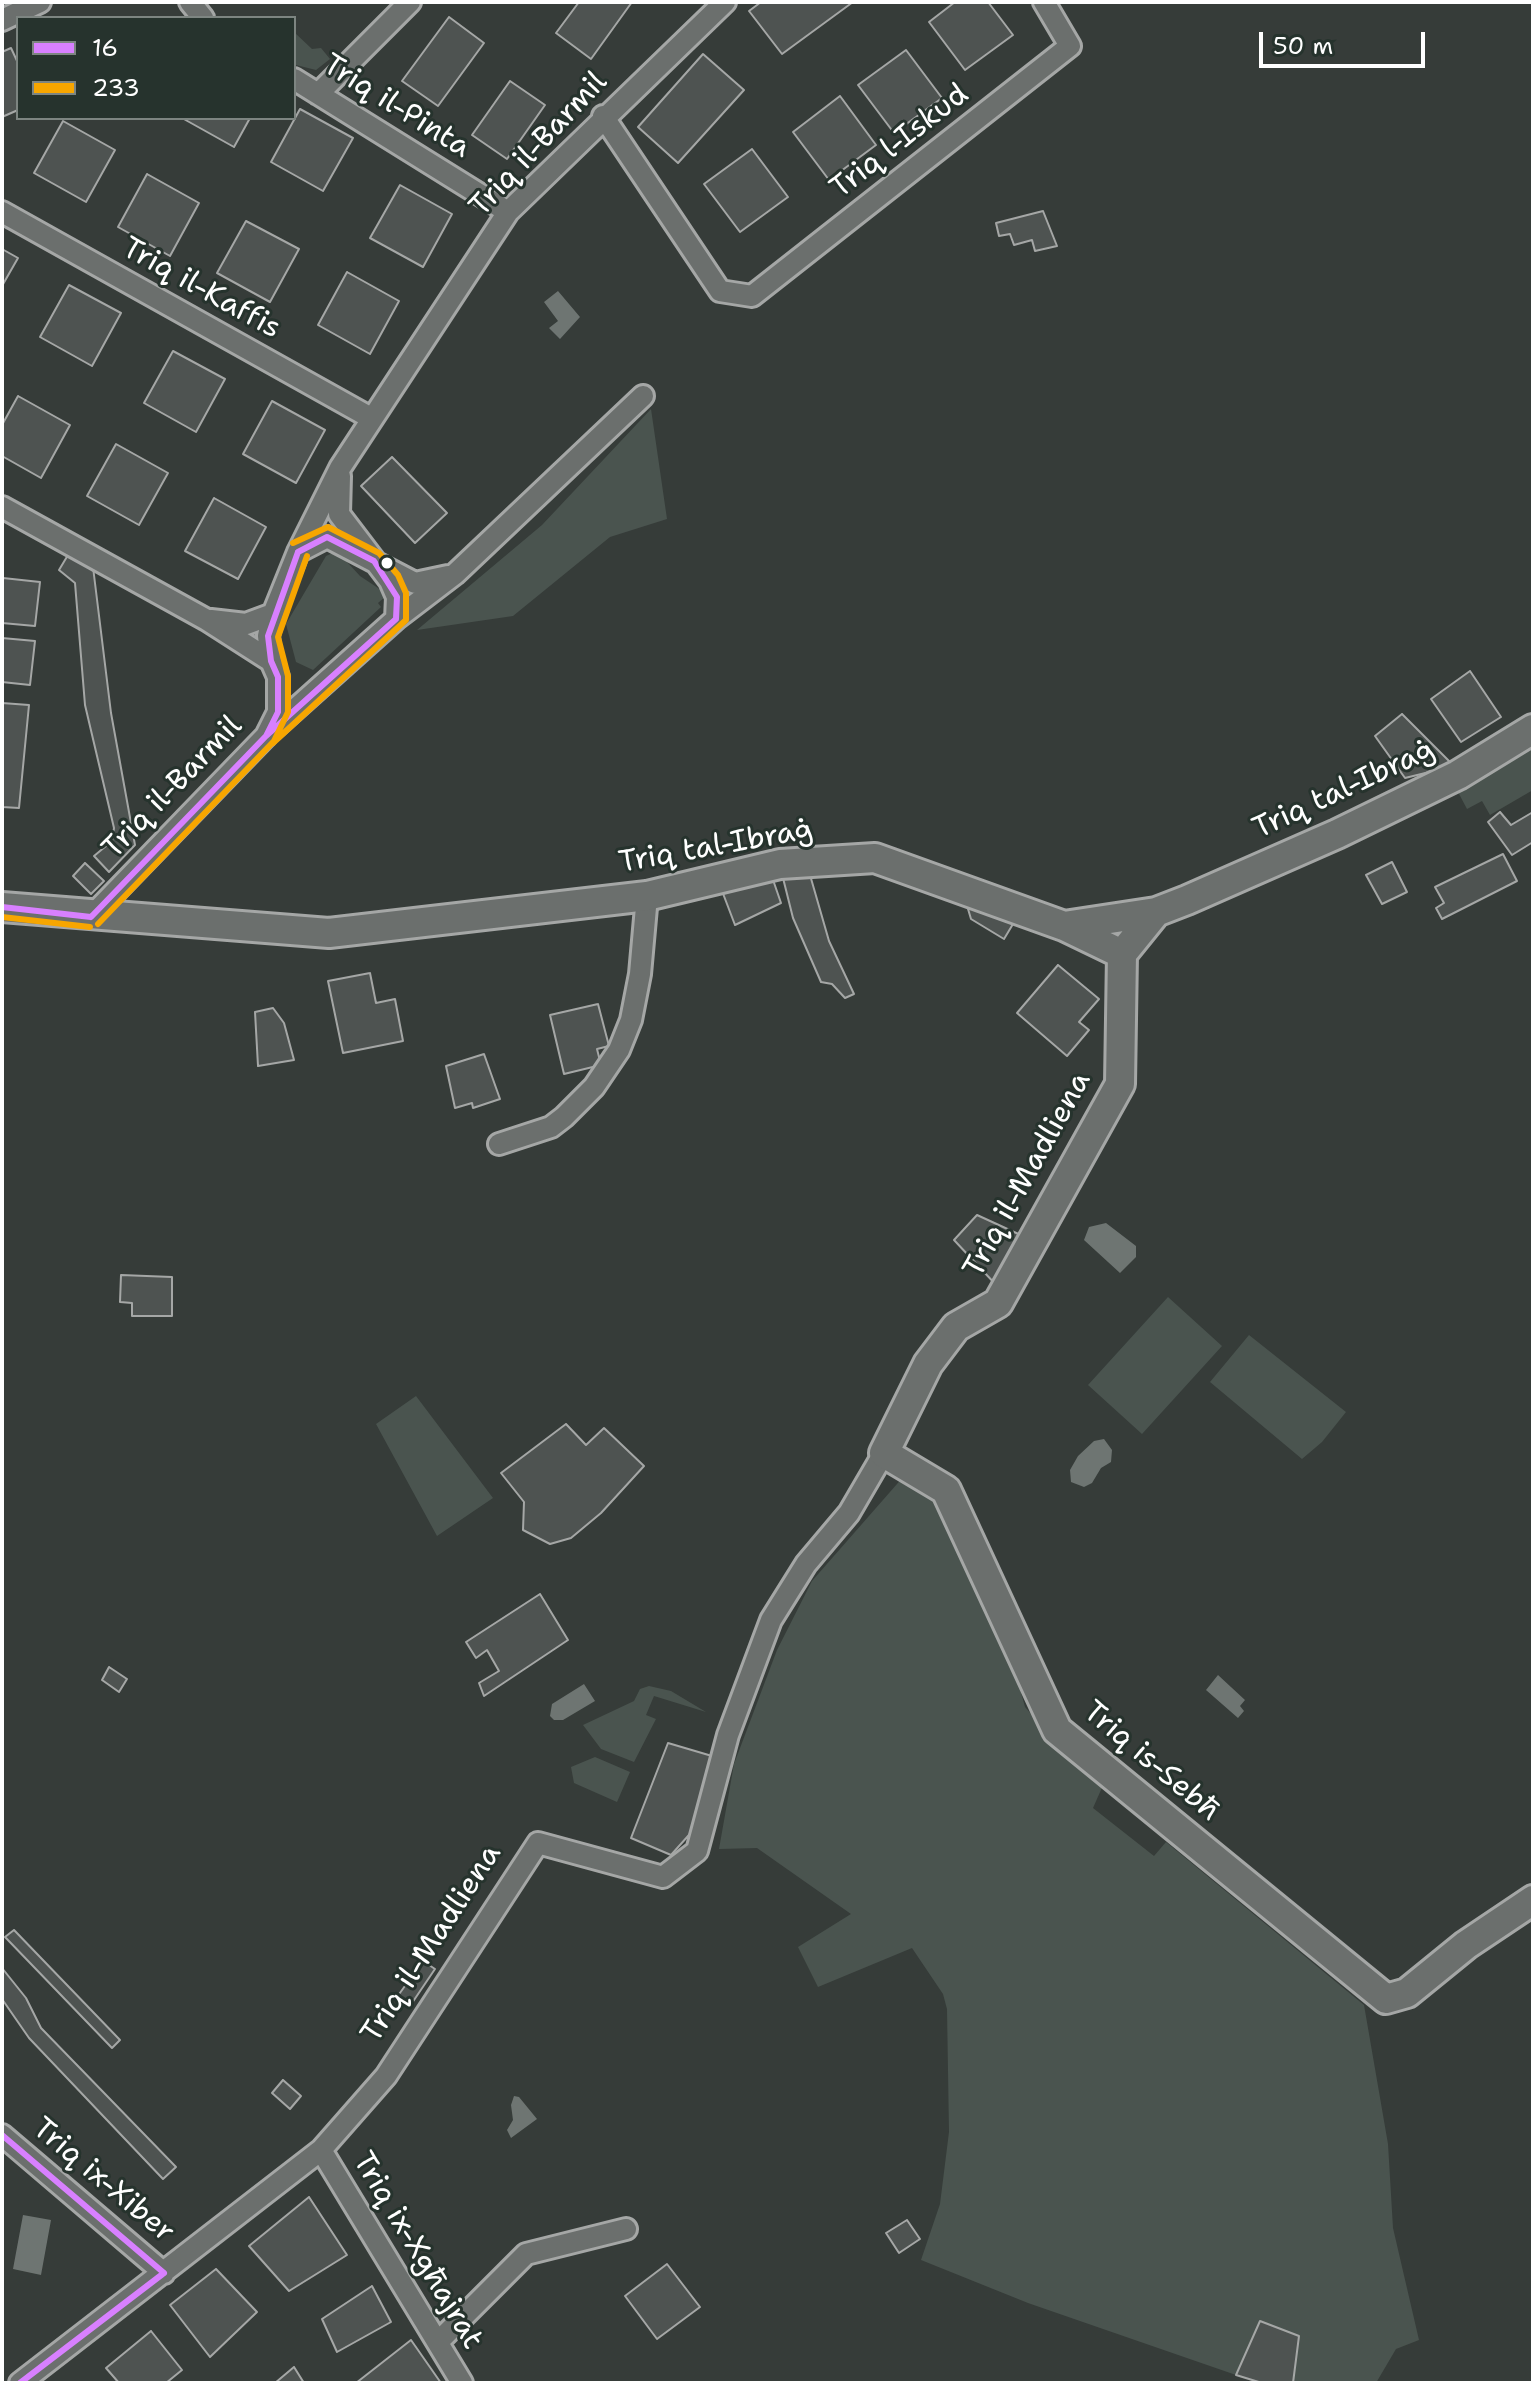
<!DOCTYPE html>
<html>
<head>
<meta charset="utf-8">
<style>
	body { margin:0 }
	#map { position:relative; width:1535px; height:2385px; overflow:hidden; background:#363c39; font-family:"Shantell Sans",sans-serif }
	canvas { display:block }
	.frame { position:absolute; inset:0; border:4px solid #fff; pointer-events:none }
	.legend { position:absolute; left:16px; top:16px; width:280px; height:104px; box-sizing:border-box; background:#26332d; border:2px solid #7d8581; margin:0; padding:10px 14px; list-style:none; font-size:24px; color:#fff }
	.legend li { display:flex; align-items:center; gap:16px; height:40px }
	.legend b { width:40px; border:2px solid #7d8581 }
	.scale { position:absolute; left:1259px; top:32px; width:166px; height:36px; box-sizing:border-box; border:4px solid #fff; border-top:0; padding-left:10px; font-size:24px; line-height:28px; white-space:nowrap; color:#fff; -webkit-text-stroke:6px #26332d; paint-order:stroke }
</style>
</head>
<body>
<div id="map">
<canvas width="1535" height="2385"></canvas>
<div class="frame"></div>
<ul class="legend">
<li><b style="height:10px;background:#d880ff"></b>16</li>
<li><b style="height:10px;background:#f7a600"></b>233</li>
</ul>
<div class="scale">50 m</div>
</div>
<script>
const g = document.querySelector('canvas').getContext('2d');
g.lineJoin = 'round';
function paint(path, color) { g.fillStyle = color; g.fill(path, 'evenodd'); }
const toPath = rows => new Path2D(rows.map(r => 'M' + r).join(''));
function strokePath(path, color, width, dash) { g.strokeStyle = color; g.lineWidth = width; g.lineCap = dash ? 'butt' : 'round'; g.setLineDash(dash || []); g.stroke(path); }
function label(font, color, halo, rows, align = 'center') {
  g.font = font + ' "Shantell Sans",sans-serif'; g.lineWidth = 6; g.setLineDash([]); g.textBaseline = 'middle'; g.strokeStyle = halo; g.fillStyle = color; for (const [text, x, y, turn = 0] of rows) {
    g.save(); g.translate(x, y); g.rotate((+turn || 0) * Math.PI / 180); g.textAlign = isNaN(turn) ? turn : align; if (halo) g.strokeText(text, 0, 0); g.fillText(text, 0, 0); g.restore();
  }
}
paint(toPath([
	[294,32,312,49,321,48,330,59,316,70,296,65],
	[651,409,667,519,610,537,513,616,417,630,542,525],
	[337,551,360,576,384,592,385,597,378,603,381,607,313,670,296,662,286,624,326,556],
	[1533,744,1533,790,1490,815,1482,801,1467,809,1458,792],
	[1168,1297,1222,1346,1142,1434,1088,1385],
	[1249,1335,1346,1412,1322,1442,1302,1459,1210,1382],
	[416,1396,493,1498,437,1536,376,1424],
	[904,1476,948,1507,1003,1628,1025,1707,1054,1740,1104,1783,1093,1808,1154,1856,1166,1842,1364,2005,1388,2144,1393,2228,1419,2340,1396,2349,1376,2383,1293,2383,1299,2336,1260,2321,1236,2375,1028,2303,921,2260,940,2204,949,2132,947,2009,943,1994,912,1948,818,1987,798,1947,851,1914,757,1848,719,1849,734,1764,777,1650,812,1581],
	[649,1686,671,1691,706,1712,654,1696,646,1715,656,1719,634,1762,601,1749,583,1725,634,1701,640,1689],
	[595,1757,630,1772,617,1802,574,1783,571,1767]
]), '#4a544f');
paint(toPath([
	[558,291,580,317,560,339,549,328,558,321,544,302],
	[1106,1223,1136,1246,1136,1257,1120,1273,1084,1240,1089,1227],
	[1104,1439,1112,1450,1111,1462,1101,1468,1092,1483,1084,1487,1071,1482,1070,1470,1078,1456,1094,1441],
	[1218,1675,1245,1700,1240,1706,1244,1711,1238,1718,1206,1690],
	[584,1684,595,1701,563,1720,554,1720,550,1716,552,1704],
	[514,2096,519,2097,537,2119,511,2138,507,2130,513,2120,511,2105],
	[23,2215,51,2220,41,2275,13,2269]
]), '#6e7572');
const building = toPath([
	[579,2,632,2,591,59,556,33,579,2],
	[761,2,853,2,782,54,749,11,761,2],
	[955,2,988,2,1013,35,965,70,929,22,955,2],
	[449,17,484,43,438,106,402,81,449,17],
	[11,48,18,63,18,110,2,117,2,52,11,48],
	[906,50,942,98,894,133,858,85,906,50],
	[703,54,744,90,678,163,638,127,703,54],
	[510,81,545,105,507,159,472,135,510,81],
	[840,96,876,145,829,180,793,132,840,96],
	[300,109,353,138,323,191,271,162,300,109],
	[182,118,250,118,234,147,182,118],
	[63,121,115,150,86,202,34,173,63,121],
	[752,149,788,197,740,232,704,184,752,149],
	[147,174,199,203,170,256,118,227,147,174],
	[400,185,452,214,423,267,370,238,400,185],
	[1043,211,1057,246,1035,251,1032,240,1014,245,1010,234,999,236,996,223,1043,211],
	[246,221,299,249,270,302,217,273,246,221],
	[2,249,18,258,2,286,2,249],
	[347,272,399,301,370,354,318,325,347,272],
	[69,285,121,313,92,366,40,337,69,285],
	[173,351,225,379,196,432,144,403,173,351],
	[18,396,70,425,41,478,2,456,2,425,18,396],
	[272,401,325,430,296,483,243,454,272,401],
	[116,444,168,473,139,525,87,496,116,444],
	[392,457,447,513,415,543,361,486,392,457],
	[214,498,266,527,238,579,185,551,214,498],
	[68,555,93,567,111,713,135,845,109,872,94,856,112,841,114,828,85,705,75,583,59,570,68,555],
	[3,578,40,582,35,626,2,623,3,578],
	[2,638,35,641,30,685,2,682,2,638],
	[1470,671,1501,717,1461,742,1431,699,1470,671],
	[2,703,29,705,19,808,2,807,2,703],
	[1402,714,1454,766,1405,778,1375,736,1402,714],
	[1500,812,1511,825,1533,812,1533,842,1512,855,1488,822,1500,812],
	[1503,854,1517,881,1442,919,1436,908,1444,903,1435,887,1503,854],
	[1392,862,1407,892,1382,904,1366,875,1392,862],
	[85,863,104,881,91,894,73,876,85,863],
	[808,868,829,941,854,994,845,998,832,984,821,982,793,918,781,870,808,868],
	[771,874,781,903,735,925,719,883,771,874],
	[963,892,1016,919,1004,939,971,919,963,892],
	[1058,965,1099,999,1079,1022,1089,1030,1067,1056,1017,1013,1058,965],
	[370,973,376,1003,395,999,403,1041,343,1053,328,981,370,973],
	[598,1004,609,1046,597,1049,601,1065,564,1074,550,1015,598,1004],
	[273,1008,284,1023,294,1060,258,1066,255,1012,273,1008],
	[484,1054,500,1099,473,1108,472,1103,455,1108,446,1066,484,1054],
	[977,1215,1025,1237,998,1287,954,1240,977,1215],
	[121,1275,172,1277,172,1316,132,1316,132,1303,120,1302,121,1275],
	[566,1424,586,1445,604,1428,644,1466,601,1513,571,1538,550,1544,523,1530,524,1502,501,1473,566,1424],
	[540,1594,568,1640,484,1696,479,1683,499,1671,487,1650,476,1658,466,1642,540,1594],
	[109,1667,127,1679,119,1692,102,1680,109,1667],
	[668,1743,712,1756,697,1826,671,1855,631,1838,668,1743],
	[14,1930,120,2040,112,2048,5,1937,14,1930],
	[423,1961,435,1969,410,2006,397,1997,423,1961],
	[2,1968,26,1998,41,2028,176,2167,163,2179,29,2038,2,1999,2,1968],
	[283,2080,301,2096,290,2109,272,2093,283,2080],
	[309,2197,347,2255,289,2291,249,2246,309,2197],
	[907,2220,920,2239,899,2253,886,2233,907,2220],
	[667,2264,700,2307,657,2339,625,2296,667,2264],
	[216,2269,257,2312,210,2357,170,2305,216,2269],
	[372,2286,391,2322,337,2352,322,2319,372,2286],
	[1260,2321,1299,2336,1293,2383,1262,2383,1236,2375,1260,2321],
	[151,2331,182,2370,166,2383,119,2383,106,2368,151,2331],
	[411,2340,441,2383,356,2383,411,2340],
	[294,2367,304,2383,275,2383,294,2367]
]);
paint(building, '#4e5351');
strokePath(building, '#a5a7a6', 2);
const street = toPath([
	[190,2,203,18],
	[2,20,40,2],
	[294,79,508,212],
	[318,94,410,2],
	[603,116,720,291,752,296,1070,46,1044,2],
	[2,212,371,418],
	[2,507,207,620,271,661],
	[298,552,327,537,415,583,448,576],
	[396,619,455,574,643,396],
	[211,620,246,624,273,614],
	[272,730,396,619,397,597,390,581,339,514,340,476],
	[91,917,266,736,278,712,278,677,271,661,268,636,273,614,298,552,340,468,508,212,725,2],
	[499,1144,551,1127,564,1117,594,1087,619,1050,631,1020,640,974,647,896],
	[2,2135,164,2273],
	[321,2150,462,2383],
	[439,2341,526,2254,626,2229],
	[20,2383,321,2150,386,2076,538,1843,663,1877,697,1851,728,1735,771,1620,806,1564,849,1513,884,1453]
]);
const secondary = toPath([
	[2,907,329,933,647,896,780,864,875,858,1064,926,1156,912,1187,900,1337,834,1458,775,1533,729],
	[1156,912,1122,954,1120,1084,998,1303,956,1327,928,1364,884,1453,946,1490,1057,1730,1386,1999,1407,1993,1466,1945,1533,1900],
	[1064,926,1122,954]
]);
strokePath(street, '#a5a7a6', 26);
strokePath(secondary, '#a5a7a6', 34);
strokePath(street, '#6b6f6d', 20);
strokePath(secondary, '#6b6f6d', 28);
strokePath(toPath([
	[266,736,396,619,397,597,374,561,327,537,298,552],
	[2,907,91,917],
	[91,917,266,736,278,712,278,677,271,661,268,636,298,552],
	[2,2135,164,2273],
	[20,2383,164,2273]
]), '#d880ff', 6);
strokePath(toPath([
	[273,743,406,620,406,593,398,575,379,553,328,527,293,543],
	[2,917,90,927],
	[98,924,274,741,288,712,288,676,278,637,307,556]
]), '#f7a600', 6);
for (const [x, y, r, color] of [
	[387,563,7,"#fff"]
]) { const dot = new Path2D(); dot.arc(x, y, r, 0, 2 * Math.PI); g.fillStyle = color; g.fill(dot); strokePath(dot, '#26332d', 3); }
label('30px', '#fff', '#26332d', [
	["Triq il-Pinta",396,107,32],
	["Triq l-Iskud",900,142,-38],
	["Triq il-Barmil",539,145,-47],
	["Triq il-Kaffis",201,289,29],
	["Triq il-Barmil",173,788,-46],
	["Triq tal-Ibraġ",1344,790,-25],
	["Triq tal-Ibraġ",716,847,-10],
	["Triq il-Madliena",1028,1175,-61],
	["Triq is-Sebħ",1151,1762,40],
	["Triq il-Madliena",432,1944,-57],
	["Triq ix-Xiber",103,2181,40],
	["Triq ix-Xgħajrat",417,2251,59]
]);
</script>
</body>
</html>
